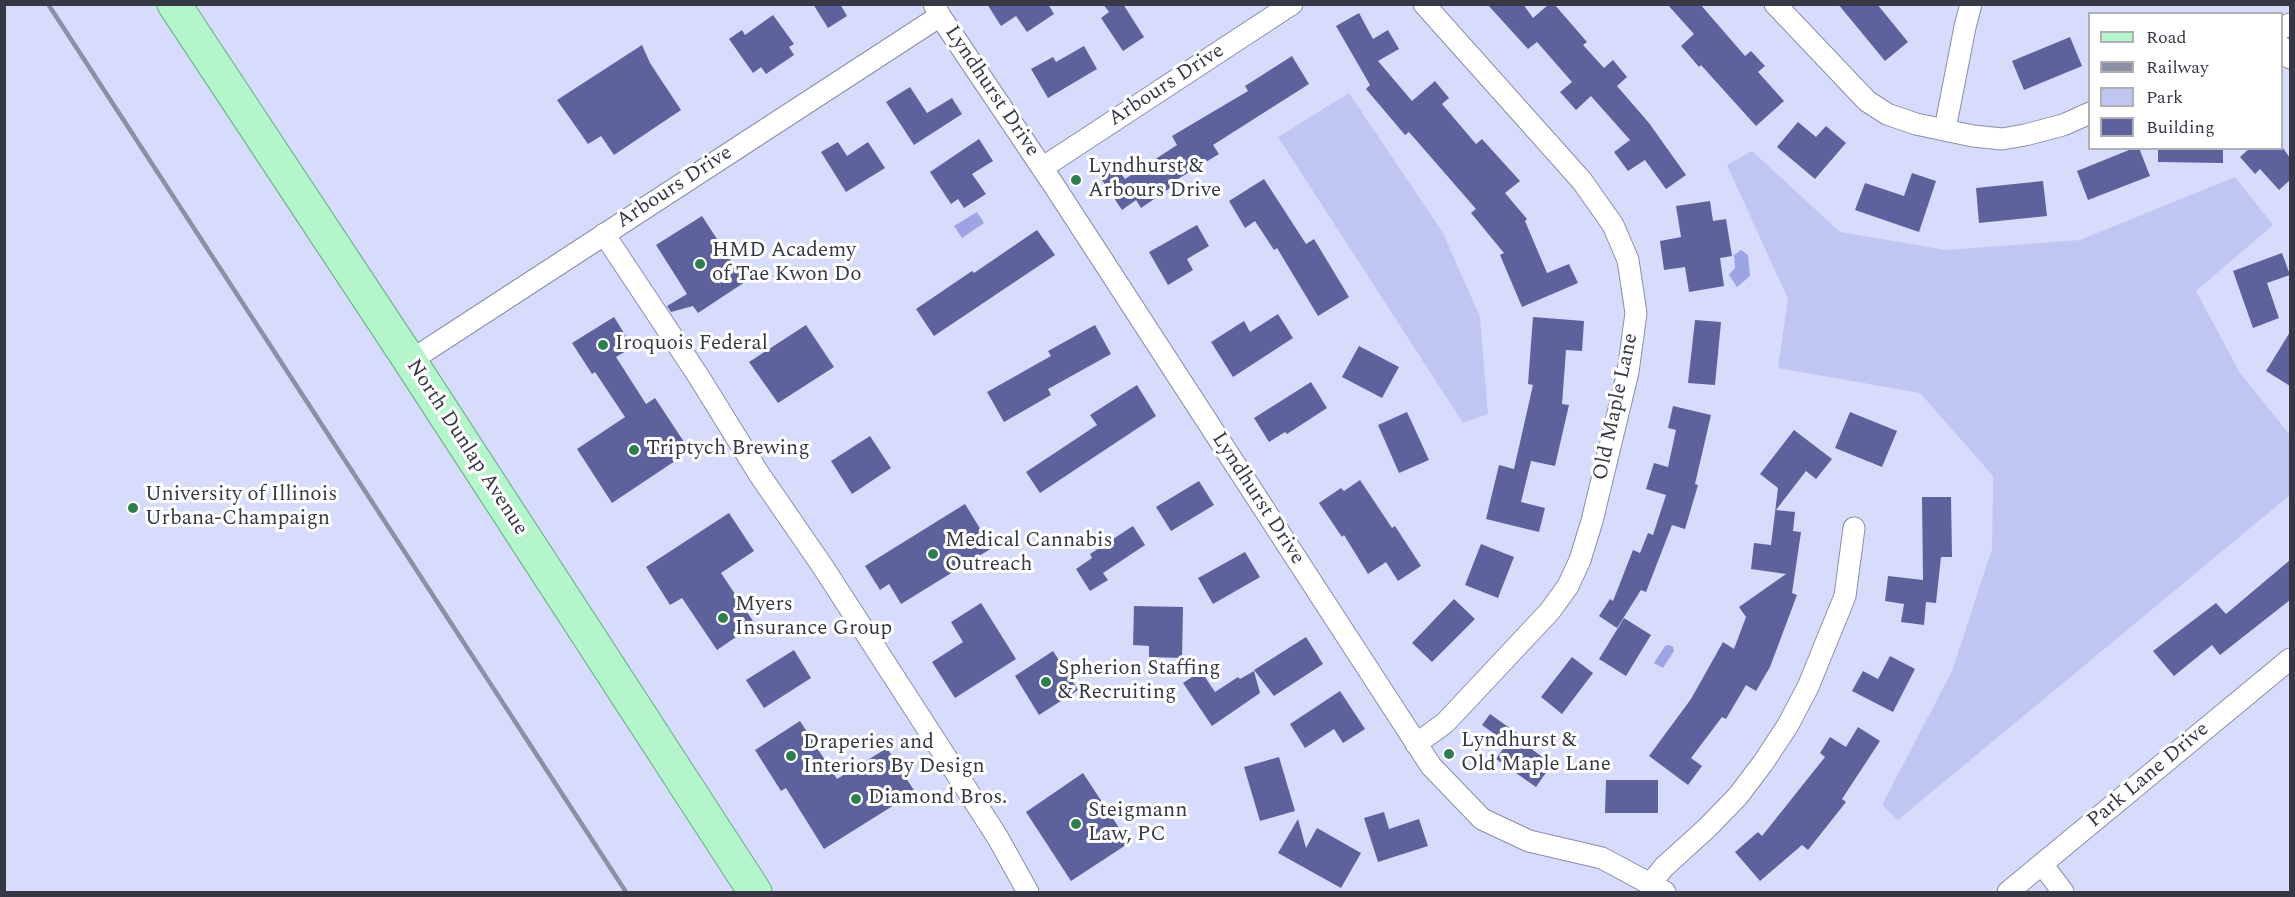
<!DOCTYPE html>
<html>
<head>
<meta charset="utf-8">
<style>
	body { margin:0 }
	#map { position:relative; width:2295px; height:897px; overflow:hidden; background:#d7dcfc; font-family:Spectral,serif }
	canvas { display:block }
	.frame { position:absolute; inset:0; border:6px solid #363845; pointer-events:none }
	.legend { position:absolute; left:2088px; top:12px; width:195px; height:138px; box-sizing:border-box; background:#fff; border:2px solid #afafb5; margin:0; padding:8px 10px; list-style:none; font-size:18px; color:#363845 }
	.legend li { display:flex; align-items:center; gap:12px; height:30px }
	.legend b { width:30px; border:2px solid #afafb5 }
</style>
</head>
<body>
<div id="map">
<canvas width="2295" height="897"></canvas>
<div class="frame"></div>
<ul class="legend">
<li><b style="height:8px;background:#b5f5cb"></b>Road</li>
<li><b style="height:8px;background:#8c90a7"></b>Railway</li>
<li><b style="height:16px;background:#c0c6f2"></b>Park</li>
<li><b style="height:16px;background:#5d629d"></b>Building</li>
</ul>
</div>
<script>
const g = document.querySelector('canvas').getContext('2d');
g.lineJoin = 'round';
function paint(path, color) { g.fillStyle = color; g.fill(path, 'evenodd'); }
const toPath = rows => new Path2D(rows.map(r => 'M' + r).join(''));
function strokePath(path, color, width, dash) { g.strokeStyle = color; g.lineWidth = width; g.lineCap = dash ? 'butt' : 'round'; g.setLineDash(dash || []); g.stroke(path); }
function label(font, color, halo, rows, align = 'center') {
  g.font = font + ' Spectral,serif'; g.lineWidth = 6; g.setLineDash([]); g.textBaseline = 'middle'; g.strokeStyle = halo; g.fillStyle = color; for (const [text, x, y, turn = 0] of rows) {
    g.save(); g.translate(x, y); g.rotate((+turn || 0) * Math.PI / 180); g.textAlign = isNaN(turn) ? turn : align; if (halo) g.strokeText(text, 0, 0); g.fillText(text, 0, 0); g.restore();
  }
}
paint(toPath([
	[1349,93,1443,233,1480,317,1488,414,1463,423,1278,137],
	[1752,151,1840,232,1946,250,2080,240,2235,177,2273,225,2196,291,2240,373,2290,435,2290,495,1898,820,1882,805,1952,671,1992,549,1993,476,1920,393,1778,368,1788,299,1727,165]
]), '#c0c6f2');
paint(toPath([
	[977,212,984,223,962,238,954,226],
	[1741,250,1748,255,1750,276,1737,287,1729,275,1735,268,1734,255],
	[1669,645,1673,647,1674,651,1663,668,1654,663,1665,646]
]), '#9da4e4');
paint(toPath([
	[813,4,840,4,847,16,828,28],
	[987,4,1048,4,1054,14,1027,32,1016,16,1001,26],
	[1103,4,1123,4,1144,37,1123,51,1101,18,1109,12],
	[1487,4,1523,4,1533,18,1549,4,1554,4,1587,42,1583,45,1604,68,1613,60,1627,77,1617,86,1649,123,1686,175,1666,189,1645,160,1628,171,1614,152,1630,140,1591,96,1576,110,1560,92,1572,82,1537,42,1528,49],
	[1667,4,1700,4,1745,56,1751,51,1765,66,1758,72,1784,101,1756,126,1701,65,1699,67,1681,46,1694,34],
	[1838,4,1877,4,1908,42,1885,61],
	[1359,13,1373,39,1388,30,1399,49,1378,61,1412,101,1435,81,1449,98,1442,104,1476,144,1482,139,1520,181,1505,193,1527,219,1525,221,1547,273,1569,264,1578,283,1522,307,1500,255,1504,253,1471,213,1476,209,1409,132,1405,135,1366,89,1370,85,1336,26],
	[773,15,794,44,789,47,794,55,766,74,761,67,753,73,729,39,742,30,745,35],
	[2070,37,2082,66,2024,90,2012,61],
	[642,45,650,63,681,110,614,155,601,136,588,144,557,100],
	[1084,46,1097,69,1048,98,1031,69,1053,57,1056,62],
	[1292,56,1309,84,1213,145,1219,154,1178,179,1179,182,1141,208,1136,200,1122,210,1100,177,1116,167,1125,179,1177,145,1172,136,1248,91,1245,86],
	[910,87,927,113,952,98,962,114,914,145,886,102],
	[1798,122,1816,137,1826,126,1846,143,1815,179,1777,147],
	[979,139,993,161,972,174,986,194,964,208,958,199,951,204,930,172],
	[838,142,847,156,868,142,885,168,846,192,821,152],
	[2134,148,2139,148,2150,176,2088,200,2077,171],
	[2158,148,2223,148,2223,163,2158,162],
	[2250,148,2283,148,2290,158,2290,180,2279,190,2260,169,2255,174,2240,157],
	[1912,173,1936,181,1919,232,1855,210,1865,183,1904,196],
	[1264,179,1306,244,1314,239,1349,297,1318,316,1277,248,1274,250,1255,221,1245,228,1229,201],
	[2043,181,2047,216,1979,223,1976,188],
	[1710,201,1713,221,1726,219,1732,256,1720,258,1724,286,1689,292,1685,267,1664,270,1660,241,1681,237,1676,206],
	[702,216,745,282,698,313,693,306,671,312,667,306,687,294,656,245],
	[1197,225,1209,246,1187,259,1193,270,1168,285,1149,252],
	[1037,230,1055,255,934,336,916,309,972,271,974,273],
	[2282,253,2290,275,2267,283,2279,318,2253,328,2233,271],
	[1278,314,1293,338,1233,377,1211,342,1244,321,1250,332],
	[614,317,633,347,616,357,646,404,655,398,690,451,612,503,577,449,625,417,595,372,592,374,572,343],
	[1533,317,1584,321,1582,351,1566,350,1562,404,1569,405,1555,466,1531,461,1521,502,1545,508,1539,532,1486,519,1499,465,1514,469,1533,385,1528,384],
	[1695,320,1721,322,1715,385,1688,383],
	[806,325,834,367,778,403,749,362],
	[1095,325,1111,354,1048,389,1051,395,1004,422,987,392,1051,356,1048,351],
	[2290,332,2290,386,2266,371],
	[1359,346,1399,367,1382,398,1342,377],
	[1311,382,1327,408,1287,434,1285,432,1269,442,1254,418],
	[1137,385,1156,416,1040,493,1026,472,1097,425,1090,415],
	[1673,406,1711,415,1695,484,1698,485,1685,529,1672,525,1646,592,1641,590,1617,628,1599,616,1610,599,1613,601,1633,550,1640,553,1648,533,1653,535,1666,495,1646,489,1654,463,1668,467,1676,430,1668,428],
	[1407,412,1429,460,1399,473,1378,425],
	[1850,412,1897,431,1882,467,1835,448],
	[1794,430,1832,459,1816,479,1806,471,1776,510,1795,512,1793,531,1801,532,1792,593,1797,595,1770,667,1756,691,1746,685,1726,719,1722,717,1691,758,1702,766,1688,785,1649,756,1691,699,1723,642,1734,649,1746,617,1739,607,1786,574,1751,569,1754,543,1771,545,1778,488,1760,474],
	[870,436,891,468,852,494,831,461],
	[1360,480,1392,528,1395,526,1421,566,1398,581,1386,562,1368,574,1344,535,1342,537,1319,503,1341,488,1344,491],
	[1199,481,1214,505,1171,531,1156,507],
	[1922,497,1951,497,1952,557,1941,557,1936,603,1926,602,1924,625,1901,622,1904,604,1885,601,1888,576,1923,580],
	[965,504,992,548,901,604,889,584,880,590,865,566],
	[729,513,754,551,721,573,755,624,717,650,682,598,670,605,646,567],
	[1133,526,1145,545,1103,573,1108,580,1090,591,1076,569,1092,558,1090,554],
	[1481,544,1514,557,1498,598,1465,585],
	[1245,552,1260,577,1213,604,1198,578],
	[2290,560,2290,600,2220,655,2212,645,2174,676,2153,651,2216,603,2226,614],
	[1454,599,1475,619,1432,662,1412,643],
	[981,603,1016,659,955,698,932,662,963,642,951,622],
	[1134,606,1183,607,1182,658,1149,657,1149,646,1133,645],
	[1624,618,1651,635,1626,676,1599,659],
	[1306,637,1323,664,1274,696,1254,670],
	[794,650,811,678,764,708,746,680],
	[1053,651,1078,690,1039,715,1015,676],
	[1890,656,1915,669,1893,712,1852,691,1863,671,1878,679],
	[1572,657,1593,673,1562,714,1541,697],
	[1201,671,1215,692,1238,677,1240,679,1254,671,1260,693,1212,726,1183,683],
	[1340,691,1365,729,1343,743,1334,729,1305,748,1290,724],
	[1490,714,1528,741,1526,745,1552,764,1536,787,1496,759,1507,743,1482,725],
	[800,721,837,779,887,748,915,792,824,849,786,788,781,791,755,750],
	[1858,727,1880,741,1842,799,1846,802,1808,850,1802,845,1760,881,1735,852,1758,832,1762,836,1825,757,1820,753,1830,737,1846,747],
	[1279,757,1295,811,1260,821,1244,767],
	[1083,773,1129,843,1071,881,1026,812],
	[1606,780,1658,780,1658,813,1605,813],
	[1384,812,1389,829,1419,819,1428,846,1378,862,1364,818],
	[1298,819,1306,848,1317,828,1361,853,1341,888,1278,853]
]), '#5d629d');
const street = toPath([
	[934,4,940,16,1055,187,1431,766,1482,819,1529,841,1602,858,1665,892],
	[1775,4,1867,101,1887,114,1916,124,1973,136,2002,139,2025,135,2063,125,2090,113],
	[2282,28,2290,24],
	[2282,47,2290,58],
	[1945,129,1965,27,1971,4],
	[1042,168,1292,4],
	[604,234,699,377,759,474,823,567,971,796,998,838,1028,892],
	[410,361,940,16],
	[1416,744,1445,723,1550,611,1568,586,1580,560,1592,521,1628,372,1636,313,1628,260,1613,225,1582,181,1424,4],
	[2042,864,2063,892],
	[1651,883,1664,867,1707,828,1738,796,1763,763,1788,725,1808,687,1845,596,1854,528],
	[2008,892,2290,659]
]);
const primary = toPath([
	[174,4,410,361,755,892]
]);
strokePath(street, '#8a8eac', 23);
strokePath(primary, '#69af86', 35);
strokePath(street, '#fff', 21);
strokePath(primary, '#b5f5cb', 33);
strokePath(toPath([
	[48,4,626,892]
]), '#8c90a7', 4.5);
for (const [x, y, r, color] of [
	[1076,180,6,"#2f7e4e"],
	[700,264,6,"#2f7e4e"],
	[603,345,6,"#2f7e4e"],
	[634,450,6,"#2f7e4e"],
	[133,508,6,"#2f7e4e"],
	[933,554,6,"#2f7e4e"],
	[723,618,6,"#2f7e4e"],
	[1046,682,6,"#2f7e4e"],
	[1449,754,6,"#2f7e4e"],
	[791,756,6,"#2f7e4e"],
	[856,799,6,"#2f7e4e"],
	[1076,824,6,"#2f7e4e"]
]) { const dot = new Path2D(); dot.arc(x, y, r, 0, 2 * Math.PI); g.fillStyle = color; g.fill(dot); strokePath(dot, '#fff', 2); }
label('21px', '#363845', '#fff', [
	["Arbours Drive",1167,86,-33],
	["Lyndhurst Drive",991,92,56],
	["Arbours Drive",675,188,-33],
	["Old Maple Lane",1617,407,-78],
	["North Dunlap Avenue",466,448,57],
	["Lyndhurst Drive",1257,499,57],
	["Park Lane Drive",2149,776,-40]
]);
label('21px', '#363845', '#fff', [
	["Lyndhurst &",1088,168],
	["Arbours Drive",1088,192],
	["HMD Academy",712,252],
	["of Tae Kwon Do",712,276],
	["Iroquois Federal",615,345],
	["Triptych Brewing",646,450],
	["University of Illinois",145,496],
	["Urbana-Champaign",145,520],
	["Medical Cannabis",945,542],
	["Outreach",945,566],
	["Myers",735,606],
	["Insurance Group",735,630],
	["Spherion Staffing",1058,670],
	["& Recruiting",1058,694],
	["Lyndhurst &",1461,742],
	["Old Maple Lane",1461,766],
	["Draperies and",803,744],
	["Interiors By Design",803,768],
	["Diamond Bros.",868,799],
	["Steigmann",1088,812],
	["Law, PC",1088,836]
], 'left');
</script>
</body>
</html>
